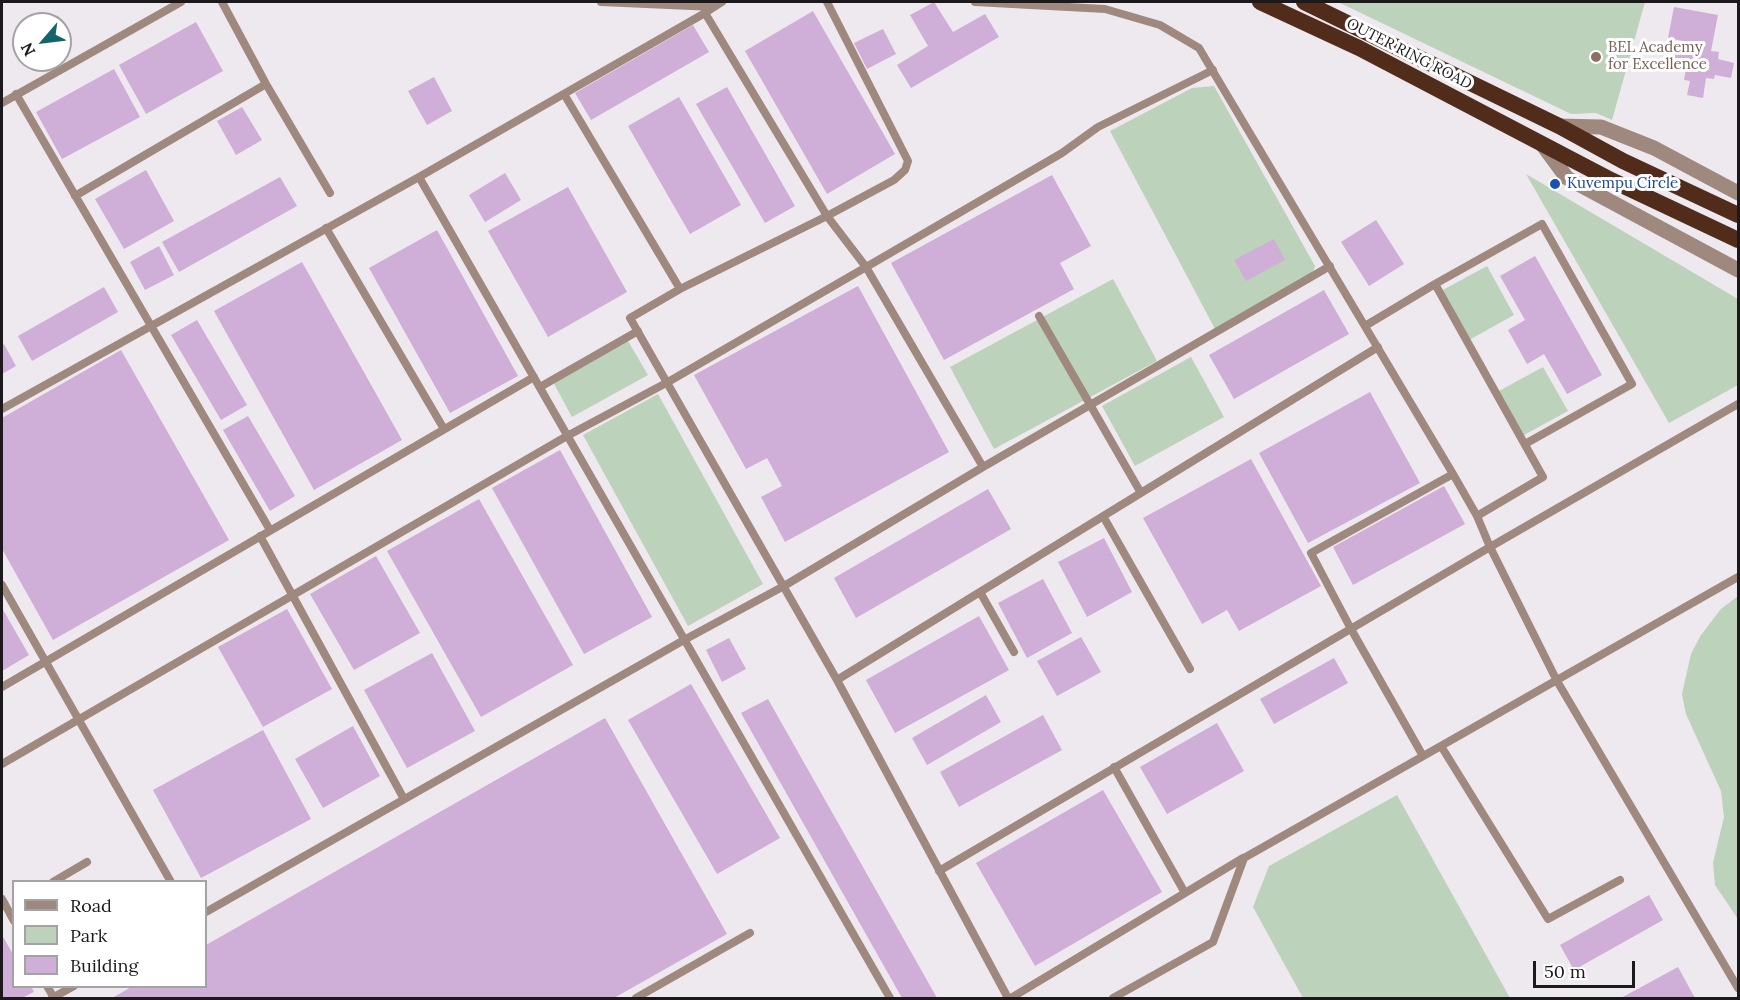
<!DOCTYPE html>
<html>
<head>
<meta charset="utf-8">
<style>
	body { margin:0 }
	#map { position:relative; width:1740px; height:1000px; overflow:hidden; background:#eee8ef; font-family:Lora,serif }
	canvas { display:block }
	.frame { position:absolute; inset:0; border:3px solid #1b191c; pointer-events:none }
	.legend { position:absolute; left:12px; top:880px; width:195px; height:108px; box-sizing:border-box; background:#fff; border:2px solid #a4a3a4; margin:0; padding:8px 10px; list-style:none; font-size:18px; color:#1b191c }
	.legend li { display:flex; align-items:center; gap:12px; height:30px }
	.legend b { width:30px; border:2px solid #a4a3a4 }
	.north { position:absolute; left:12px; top:12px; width:60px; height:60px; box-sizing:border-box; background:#fff; border:2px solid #a4a3a4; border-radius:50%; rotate:242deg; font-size:16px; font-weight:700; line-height:24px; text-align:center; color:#1b191c }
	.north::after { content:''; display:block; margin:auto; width:21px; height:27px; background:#15636b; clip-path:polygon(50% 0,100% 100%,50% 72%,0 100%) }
	.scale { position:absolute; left:1533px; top:961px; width:102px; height:27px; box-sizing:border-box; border:3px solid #1b191c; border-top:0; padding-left:8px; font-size:18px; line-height:21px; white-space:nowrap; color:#1b191c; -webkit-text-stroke:4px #fff; paint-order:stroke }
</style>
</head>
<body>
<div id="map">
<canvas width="1740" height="1000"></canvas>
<div class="frame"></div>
<ul class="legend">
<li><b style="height:8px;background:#9f897f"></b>Road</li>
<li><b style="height:16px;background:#bcd2ba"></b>Park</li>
<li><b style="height:16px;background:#cfaed7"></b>Building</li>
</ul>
<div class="north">N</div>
<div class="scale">50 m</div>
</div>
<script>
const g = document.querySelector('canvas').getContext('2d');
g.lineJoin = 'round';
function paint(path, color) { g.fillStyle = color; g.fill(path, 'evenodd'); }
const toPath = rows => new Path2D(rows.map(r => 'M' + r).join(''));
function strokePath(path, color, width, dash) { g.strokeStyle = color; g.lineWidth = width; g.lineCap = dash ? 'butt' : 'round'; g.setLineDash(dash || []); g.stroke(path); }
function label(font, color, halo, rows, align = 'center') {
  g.font = font + ' Lora,serif'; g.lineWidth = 6; g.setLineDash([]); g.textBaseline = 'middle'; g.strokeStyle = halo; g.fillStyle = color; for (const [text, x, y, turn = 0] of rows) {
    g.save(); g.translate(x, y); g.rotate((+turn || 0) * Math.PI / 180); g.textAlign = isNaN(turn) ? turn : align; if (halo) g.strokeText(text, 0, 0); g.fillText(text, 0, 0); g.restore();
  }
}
paint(toPath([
	[1338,2,1645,2,1612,120,1596,113,1571,114],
	[1214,86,1315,266,1312,275,1215,329,1110,131,1192,88],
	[1526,174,1738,299,1738,385,1669,423],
	[1487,266,1514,315,1469,340,1441,291],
	[1113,279,1157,361,994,449,950,367],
	[628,341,648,375,572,417,553,382],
	[1191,357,1224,417,1135,466,1102,406],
	[1543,367,1568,411,1524,435,1499,391],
	[658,394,763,584,688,626,583,435],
	[1738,596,1738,919,1715,885,1713,863,1724,817,1721,791,1686,714,1682,694,1691,654,1701,635,1721,609],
	[1397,795,1510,998,1303,998,1253,907,1269,866]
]), '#bcd2ba');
paint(toPath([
	[934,2,953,32,985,14,999,37,911,88,897,65,928,46,910,15],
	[1674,7,1718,15,1711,51,1719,52,1718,59,1734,63,1731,78,1715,75,1714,79,1706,78,1703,98,1687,95,1690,81,1684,80,1686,69,1668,66,1671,51,1680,52,1683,41,1668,38],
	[813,11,895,154,827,194,745,51],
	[196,22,223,71,146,114,119,65],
	[693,25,709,52,591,120,575,93],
	[883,29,896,54,867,69,854,43],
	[114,69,140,117,62,159,36,112],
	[434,77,452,111,427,125,408,91],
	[727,87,795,206,765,223,696,104],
	[679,97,741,205,690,234,628,126],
	[242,107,262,140,236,155,217,121],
	[146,170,174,221,124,249,95,199],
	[505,173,521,200,485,222,469,195],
	[1052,175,1091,246,1060,263,1074,289,944,360,891,263],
	[280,177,297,206,179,272,162,242],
	[568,187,627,292,548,337,488,231],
	[1376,220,1404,264,1369,286,1341,242],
	[437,230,518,376,450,413,369,268],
	[1274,239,1285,260,1246,281,1234,260],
	[159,246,174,275,145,290,130,262],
	[1535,256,1602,375,1567,394,1544,354,1527,364,1508,330,1525,320,1500,276],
	[302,262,402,440,314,490,214,311],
	[858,286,949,452,785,542,761,497,782,486,767,458,746,469,694,375],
	[104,287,118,312,32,361,18,336],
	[1324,290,1349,334,1234,399,1209,355],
	[197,320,247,405,221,420,171,335],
	[4,344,16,366,2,374,2,346],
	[121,350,229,540,53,640,2,549,2,418],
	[1370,392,1420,483,1308,543,1259,453],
	[248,416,295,496,270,511,223,430],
	[560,450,652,617,584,654,492,488],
	[1251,459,1321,586,1239,631,1227,610,1202,624,1143,518],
	[1444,486,1465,524,1353,585,1333,547],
	[988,489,1011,529,856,618,834,578],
	[479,499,573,665,481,717,387,551],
	[1104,538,1132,592,1087,617,1058,562],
	[376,556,420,633,354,670,310,594],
	[1043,579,1072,633,1027,658,998,603],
	[2,608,29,655,2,671],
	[287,609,332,689,263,727,218,647],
	[979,616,1009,670,895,733,866,680],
	[1081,637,1101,672,1057,696,1037,661],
	[729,638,746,669,722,682,706,650],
	[432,653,475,731,407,768,364,690],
	[1334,658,1348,683,1274,724,1260,699],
	[691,684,780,838,717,874,628,720],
	[986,695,1001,722,927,765,912,738],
	[768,699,937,998,902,998,741,713],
	[1043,715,1062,750,959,807,940,772],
	[605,718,727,934,614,998,112,998,133,986,206,986,206,945],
	[1217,723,1244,771,1167,814,1140,767],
	[353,726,380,776,323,808,295,759],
	[263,730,311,819,201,878,153,790],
	[1103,790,1162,892,1035,966,976,863],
	[1649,895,1663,920,1574,970,1560,945],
	[2,935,14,956,14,986,31,986,34,992,22,998,2,998],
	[1678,967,1695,998,1621,998]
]), '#cfaed7');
strokePath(toPath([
	[222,2,266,84,330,193],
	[601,2,714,7],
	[975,2,1105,9,1160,25,1199,48,1453,474,1477,516,1490,547,1557,681,1738,988],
	[705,13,827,216,866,267,983,467],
	[16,94,270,530],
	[564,94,680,289,630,318,837,680,1008,998],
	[2,103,181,2],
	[419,177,890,998],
	[75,196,266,84],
	[326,228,444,429],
	[680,289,827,216,894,180,905,170,908,161,827,2],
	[1039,316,1141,493],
	[1365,326,1435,284],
	[540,387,638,331],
	[2,409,419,177,705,13,722,2],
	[1103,516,1190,669],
	[1477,516,1543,477,1435,284,1542,224,1632,384,1525,444],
	[260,536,404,799],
	[2,585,171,882],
	[980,592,1014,652],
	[837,680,1378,347],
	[2,687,534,377],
	[1441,746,1548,919,1620,880],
	[1423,756,1351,629,1311,553,1453,474],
	[2,764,567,436,668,382,880,259,1062,153,1098,127,1213,70],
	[1114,767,1185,893],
	[939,871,1490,547,1738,404],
	[53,882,87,862],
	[2,899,14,921],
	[206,912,684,640,784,586,983,467,1330,266],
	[47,986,54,998],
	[52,998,74,986],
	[636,998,750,933],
	[1011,998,1243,858],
	[1113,998,1213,942,1244,858,1738,577]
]), '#9f897f', 8);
strokePath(toPath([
	[1559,126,1601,127,1654,148,1738,193],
	[1542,144,1567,178,1738,270]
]), '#9f897f', 15);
strokePath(toPath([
	[1260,2,1359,48,1611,180,1738,240],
	[1304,2,1559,126,1623,161,1738,215]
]), '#522c1b', 16);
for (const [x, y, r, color] of [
	[1596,57,6,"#8d6e63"],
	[1555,184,6,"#1a4fb4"]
]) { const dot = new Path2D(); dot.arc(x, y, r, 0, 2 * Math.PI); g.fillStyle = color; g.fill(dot); strokePath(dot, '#fff', 2); }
label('15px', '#785e54', '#fff', [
	["BEL Academy",1608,48],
	["for Excellence",1608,65]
], 'left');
label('15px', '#1b191c', '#fff', [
	["OUTER RING ROAD",1409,54,27]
]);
label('15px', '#164399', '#fff', [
	["Kuvempu Circle",1567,184]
], 'left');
</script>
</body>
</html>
